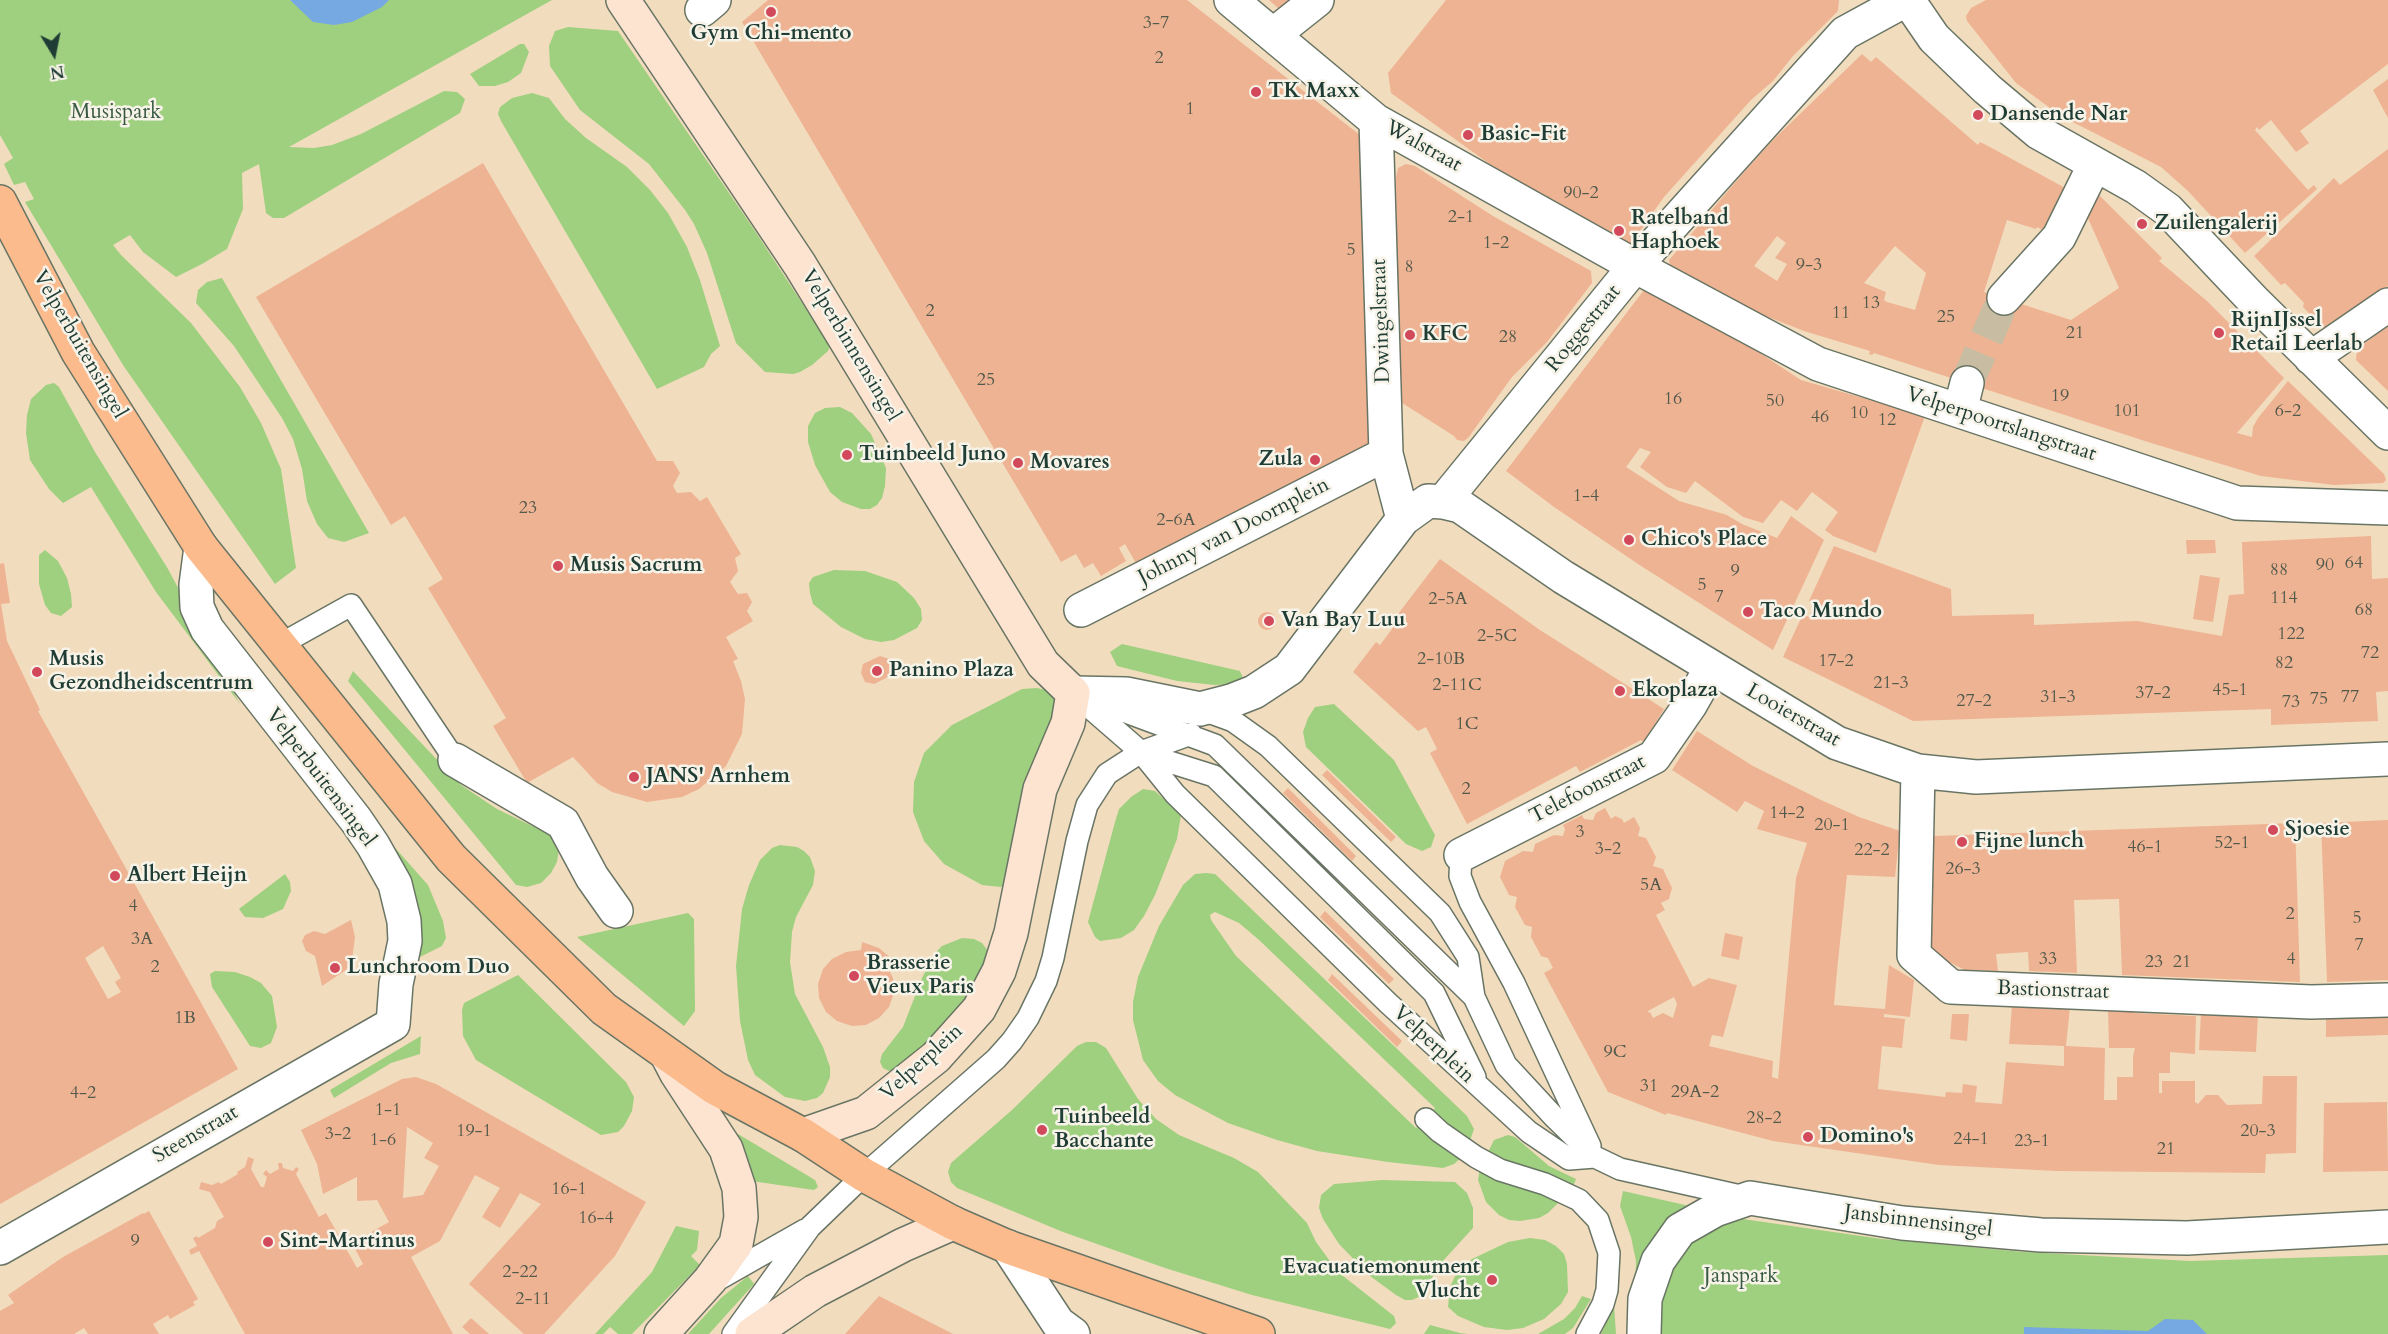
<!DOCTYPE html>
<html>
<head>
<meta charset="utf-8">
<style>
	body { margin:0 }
	#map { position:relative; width:2388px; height:1334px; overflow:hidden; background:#f2dcbe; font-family:Cardo,serif }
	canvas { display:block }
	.north { position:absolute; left:24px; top:24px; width:60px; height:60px; -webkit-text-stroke:4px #f7f3e8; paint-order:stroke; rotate:170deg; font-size:16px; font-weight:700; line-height:24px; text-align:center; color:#1f3d34 }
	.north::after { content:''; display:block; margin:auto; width:21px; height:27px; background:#1f3d34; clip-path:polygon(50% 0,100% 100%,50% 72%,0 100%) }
</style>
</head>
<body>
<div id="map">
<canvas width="2388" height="1334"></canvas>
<div class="north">N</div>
</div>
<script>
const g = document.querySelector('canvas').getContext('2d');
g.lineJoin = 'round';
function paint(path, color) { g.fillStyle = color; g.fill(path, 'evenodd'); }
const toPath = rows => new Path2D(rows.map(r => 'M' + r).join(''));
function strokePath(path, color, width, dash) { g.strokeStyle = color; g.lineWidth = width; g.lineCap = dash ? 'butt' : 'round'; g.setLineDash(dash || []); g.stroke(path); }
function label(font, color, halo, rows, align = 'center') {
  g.font = font + ' Cardo,serif'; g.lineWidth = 5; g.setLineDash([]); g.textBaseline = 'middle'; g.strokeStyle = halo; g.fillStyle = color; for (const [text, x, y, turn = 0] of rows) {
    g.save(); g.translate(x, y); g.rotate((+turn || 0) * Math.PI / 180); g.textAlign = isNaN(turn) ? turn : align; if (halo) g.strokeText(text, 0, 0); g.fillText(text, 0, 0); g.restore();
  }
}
paint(toPath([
	[0,0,552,0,289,147,314,148,332,145,361,134,444,91,457,92,465,99,460,113,284,218,273,218,266,213,259,164,242,173,243,209,227,249,202,264,176,277,143,252,130,235,113,245,121,255,191,323,240,387,261,423,281,469,296,568,275,584,123,365,25,202,34,199,25,182,14,185,4,164,13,158,0,135],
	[568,27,618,31,755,231,830,346,828,351,812,365,800,372,793,374,765,372,736,343,707,253,694,224,685,210,649,164,580,110,550,66,549,46,555,31],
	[520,44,524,44,529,52,521,73,508,82,495,86,479,86,470,74],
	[532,93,549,98,565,119,586,138,627,167,650,190,668,213,687,247,700,280,720,346,711,354,704,367,657,389,501,121,498,114,500,107,512,98],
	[222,278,369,533,344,542,328,538,317,524,307,501,302,469,293,439,282,418,234,346,196,303,198,290,207,282],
	[54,383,59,387,95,452,168,569,240,704,156,592,91,487,63,503,49,489,30,460,26,433,27,415,31,399,46,385],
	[840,407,852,413,871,434,886,468,885,486,882,498,877,505,870,509,861,509,842,502,830,492,815,465,808,442,808,426,815,413,825,408],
	[45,550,58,561,67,578,71,594,72,607,61,616,51,613,45,605,39,584,39,555],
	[834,570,865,571,897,582,914,598,921,609,922,620,917,628,894,640,881,642,865,639,841,627,813,604,810,593,809,583,813,577],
	[1122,644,1240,671,1243,678,1238,684,1215,685,1177,681,1117,666,1110,652],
	[353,671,461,785,497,809,551,835,559,849,557,862,551,873,541,883,527,887,516,885,348,681],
	[1037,688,1050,691,1058,703,1008,883,1001,887,982,885,944,864,924,841,913,812,914,782,924,753,952,725,1022,689],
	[1334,704,1394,760,1435,835,1431,847,1422,851,1406,844,1306,747,1303,732,1308,718,1315,707],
	[1143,789,1155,791,1181,815,1177,839,1155,895,1144,916,1134,930,1121,938,1100,941,1095,937,1088,922,1115,822,1119,809,1131,797],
	[389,841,428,885,443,921,446,938,442,946,418,958],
	[780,845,797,847,804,851,810,857,815,871,813,885,796,917,792,932,790,962,795,994,823,1047,830,1067,830,1077,823,1093,817,1098,805,1101,785,1097,755,1075,748,1060,740,1021,736,966,742,909,749,885,760,860,772,848],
	[1206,873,1215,874,1467,1116,1474,1129,1469,1144,1431,1113,1435,1108,1258,939,1239,923,1215,912,1213,913,1210,915,1211,920,1236,956,1416,1128,1421,1124,1462,1157,1454,1164,1443,1168,1388,1162,1317,1151,1277,1140,1228,1123,1175,1095,1158,1081,1143,1060,1133,1020,1133,1002,1138,977,1159,926,1183,885,1195,874],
	[285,874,290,882,291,891,283,909,263,918,245,917,239,909],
	[688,913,694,919,695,1011,684,1026,577,937],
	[962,938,974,939,982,943,991,955,986,982,902,1069,889,1071,883,1068,880,1062,882,1054,903,1027,922,978,935,953,942,946],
	[215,971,235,972,250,977,261,983,272,996,277,1027,271,1043,261,1048,250,1046,212,987,210,974],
	[518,975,626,1082,634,1097,632,1111,624,1126,618,1132,601,1135,476,1060,463,1036,462,1010,464,1003],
	[421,1036,420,1054,391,1063,334,1098,330,1090],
	[1086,1042,1096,1042,1106,1048,1138,1099,1156,1119,1179,1135,1234,1158,1258,1172,1307,1223,1316,1242,1338,1272,1394,1316,1396,1323,1390,1329,1252,1295,1165,1268,1063,1232,957,1188,951,1182,948,1172,951,1163,1012,1110,1077,1046],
	[738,1134,815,1180,818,1187,814,1190,751,1181,734,1136],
	[1508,1135,1515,1137,1549,1166,1576,1179,1573,1187,1487,1154,1494,1140],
	[1480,1168,1537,1191,1559,1202,1548,1213,1539,1218,1520,1221,1509,1220,1499,1215,1486,1202,1478,1180],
	[1382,1180,1455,1182,1467,1193,1473,1208,1473,1228,1441,1263,1421,1296,1412,1300,1405,1300,1396,1295,1370,1276,1339,1244,1323,1219,1319,1208,1321,1195,1334,1184],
	[1623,1191,1694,1207,1635,1290,1636,1261,1631,1237,1620,1206],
	[1736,1218,1882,1239,2024,1252,2190,1261,2388,1255,2388,1334,1655,1334,1654,1311,1676,1250,1706,1228],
	[676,1226,699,1231,697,1250,691,1256,700,1265,632,1334,618,1334,610,1327,603,1334,595,1334,652,1272],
	[1530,1238,1545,1240,1556,1246,1564,1254,1567,1264,1568,1292,1561,1304,1544,1319,1523,1328,1507,1330,1484,1327,1458,1316,1448,1307,1450,1287,1457,1272,1472,1259,1508,1242],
	[748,1276,754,1284,709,1334,688,1334,721,1298],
	[1582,1296,1591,1299,1573,1328,1565,1334,1538,1334,1564,1319,1575,1308],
	[1614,1305,1616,1334,1601,1334],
	[1430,1325,1460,1333,1468,1334,1424,1334]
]), '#9ed07f');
paint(toPath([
	[290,0,389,0,382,7,352,22,334,25,313,22],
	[2165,1319,2193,1320,2207,1334,2024,1334,2024,1327,2148,1331]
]), '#76a9e2');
paint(toPath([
	[768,0,1187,0,1365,139,1370,456,1141,572,1125,544,1119,548,1126,561,1101,576,1093,563,1084,568,1076,554,1061,562,742,22],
	[1269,0,1291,0,1279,9],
	[1446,0,1839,0,1838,11,1793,56,1773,81,1751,100,1664,197,1630,245,1509,178,1391,93,1388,73],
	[1986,0,2388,0,2388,64,2300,131,2309,143,2296,152,2271,120,2259,130,2257,127,2255,130,2308,190,2314,185,2317,189,2245,253,2188,191,2161,167,2061,116,2016,83,1967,21,1966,16,1971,8],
	[1862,54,1871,62,1876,57,1978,145,1980,142,1988,146,2069,190,2047,232,2037,227,2036,229,2007,220,1984,292,2071,320,2119,288,2083,207,2098,194,2162,258,2159,261,2207,301,2284,378,2237,433,2252,437,2253,427,2258,418,2288,381,2384,474,2386,480,2383,483,2334,485,2261,476,2151,443,1874,353,1872,355,1869,354,1870,351,1804,331,1748,309,1671,272,1669,260,1745,171,1773,140],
	[1777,236,1786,243,1775,258,1787,264,1777,281,1754,266],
	[1895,246,1926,273,1915,310,1887,302,1884,300,1886,292,1864,283],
	[2388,79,2388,118,2373,90],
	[2388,149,2388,286,2327,332,2303,307,2304,303,2285,283,2281,285,2254,256,2334,178,2340,185],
	[483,163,657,461,673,461,680,473,673,486,677,493,691,492,700,501,707,497,741,554,735,558,738,571,730,582,738,594,747,593,752,602,747,611,753,621,726,637,738,659,733,661,741,681,745,699,742,734,726,766,699,789,682,797,647,802,612,792,597,783,573,757,527,783,493,726,506,718,428,588,443,579,405,516,391,525,256,297],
	[1406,164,1415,166,1493,216,1591,271,1592,283,1547,342,1512,377,1468,438,1464,441,1457,440,1454,436,1399,401,1396,177,1398,168],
	[1644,290,1710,326,1737,338,1801,380,1925,416,1876,553,1833,536,1825,530,1838,512,1812,492,1797,511,1781,500,1763,523,1743,517,1695,481,1686,493,1667,487,1640,467,1651,452,1640,448,1626,467,1679,501,1727,515,1742,524,1777,538,1791,516,1824,540,1773,650,1638,564,1554,507,1506,471],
	[2388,326,2388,391,2356,360,2357,349],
	[2371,536,2372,579,2388,578,2388,691,2376,692,2378,721,2271,725,2271,709,1913,721,1783,657,1803,614,1809,617,1815,604,1809,601,1834,546,1951,589,1952,616,2034,614,2034,625,2137,621,2222,636,2229,595,2244,594,2242,542],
	[2186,540,2215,540,2216,553,2187,554],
	[1440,559,1540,630,1664,709,1644,742,1641,740,1580,772,1576,766,1467,824,1430,753,1437,749,1426,727,1418,731,1353,672,1376,642,1380,645,1398,621,1395,618],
	[4,563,10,603,1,604,7,641,40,710,38,711,238,1069,0,1204,0,564],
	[103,946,121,978,115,982,121,992,108,999,85,958],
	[2200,575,2220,578,2213,622,2193,619],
	'1258 621a9 9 0 1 1 18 0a9 9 0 1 1-18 0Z',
	[880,656,889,659,893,667,890,676,874,684,865,682,861,673,863,664],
	[1697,731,1753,766,1821,800,1859,817,1900,831,1895,877,1847,875,1837,971,1834,1005,1885,1009,1889,965,1914,980,1910,1017,1884,1014,1884,1017,1905,1019,1902,1048,1882,1046,1878,1089,1945,1097,1946,1092,1962,1093,1963,1084,1977,1086,1975,1102,2002,1104,2006,1062,2064,1066,2064,1046,2009,1044,2012,1005,2070,1007,2066,1046,2105,1048,2104,1100,2117,1100,2117,1077,2133,1077,2133,1056,2135,1048,2109,1048,2108,1009,2134,1010,2135,1013,2196,1016,2195,1054,2170,1052,2170,1073,2159,1073,2159,1093,2162,1093,2162,1081,2195,1081,2195,1102,2198,1104,2206,1095,2218,1095,2227,1105,2262,1104,2263,1076,2297,1076,2296,1153,2266,1154,2265,1173,2056,1171,1939,1165,1773,1141,1667,1113,1666,1115,1608,1092,1544,973,1553,968,1548,958,1541,956,1531,937,1532,927,1525,925,1515,907,1517,897,1509,895,1500,877,1505,861,1523,851,1533,852,1535,844,1554,835,1563,836,1565,829,1563,825,1582,815,1584,819,1593,820,1596,813,1605,808,1611,819,1615,816,1622,819,1624,823,1634,817,1640,828,1638,836,1646,838,1656,857,1653,866,1663,869,1672,888,1669,899,1661,903,1665,910,1656,915,1693,987,1709,978,1737,985,1723,1037,1712,1035,1709,1046,1773,1061,1772,1077,1778,1079,1796,878,1807,843,1757,829,1764,811,1745,801,1737,812,1672,770],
	[1674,997,1677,1004,1673,1018,1663,1013,1653,1018,1650,1012,1649,1013,1648,1011],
	[1327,770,1396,837,1391,842,1322,775],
	[1288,788,1356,856,1352,861,1283,793],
	[2388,820,2388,980,2327,982,2321,823],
	[2295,823,2300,982,2122,975,2119,899,2074,900,2077,973,2029,971,2028,952,1996,954,1998,971,1965,970,1923,949,1934,836],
	[1325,911,1394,979,1389,984,1320,917],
	[351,920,355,937,352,960,346,970,322,986,315,956,306,951,302,941,305,935,314,931,325,934],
	[1725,933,1743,937,1739,960,1721,956],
	[862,942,879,948,893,960,886,965,893,978,894,993,889,1007,879,1018,866,1025,852,1026,837,1021,826,1012,819,998,818,984,823,969,832,959,846,952,861,950],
	[1332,974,1402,1041,1397,1047,1328,980],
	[2201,1013,2258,1015,2256,1052,2199,1050],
	[1952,1014,1969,1014,1967,1041,1950,1039],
	[2388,1015,2388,1035,2326,1037,2326,1017],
	[416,1077,436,1084,646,1202,615,1256,544,1334,524,1334,469,1284,541,1204,520,1193,500,1228,482,1217,500,1188,475,1175,440,1241,411,1257,453,1334,245,1334,199,1251,191,1255,189,1250,197,1246,193,1238,197,1236,198,1238,215,1228,217,1221,224,1217,210,1192,199,1189,201,1182,212,1185,219,1182,221,1184,238,1174,237,1172,245,1167,248,1157,254,1159,251,1169,261,1187,264,1187,267,1177,263,1174,266,1170,270,1174,279,1169,278,1163,282,1163,283,1168,293,1171,296,1167,299,1169,296,1174,319,1217,326,1213,357,1268,363,1264,352,1243,389,1222,377,1200,357,1201,357,1177,323,1194,317,1164,301,1130,402,1079],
	[407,1127,433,1143,424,1158,439,1166,423,1195,403,1198],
	[2387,1102,2388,1171,2323,1172,2324,1103],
	[149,1211,198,1299,193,1302,195,1305,170,1319,168,1315,153,1324,159,1334,88,1334,84,1328,74,1334,0,1334,0,1311,14,1303,8,1295,63,1257,143,1213,144,1214],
	[879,1296,953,1334,845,1334],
	[471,1318,489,1334,470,1334,462,1327]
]), '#eeb393');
strokePath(toPath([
	[1967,383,2004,298]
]), '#c8bca2', 33, [33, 16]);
const lane = toPath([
	[281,644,351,605,455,760],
	[1073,693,1141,752,1175,794,1388,1003,1529,1132,1569,1159,1595,1157,1620,1169,1745,1197],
	[1096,701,1215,745,1474,997],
	[1200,709,1233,721,1268,746,1440,913,1468,957,1474,997,1506,1065,1555,1118,1595,1157],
	[1141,753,1214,776,1434,993,1475,1077],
	[1461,855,1460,876,1470,902,1514,983,1590,1146],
	[1426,1119,1440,1132,1476,1157,1500,1170,1545,1184,1579,1200,1598,1220,1609,1253,1607,1290,1603,1304,1587,1334],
	[717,1280,805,1230],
	[733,1334,810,1227,864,1175,996,1059,1012,1041,1028,1018,1046,981,1053,958,1077,841,1087,805,1107,774,1141,752,1191,734]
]);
const street = toPath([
	[1231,0,1376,121,1635,266,1818,364,2237,503,2388,508],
	[1910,3,1934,38,1987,89,2038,132,2136,187,2168,210,2255,302,2388,433],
	[702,10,714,0],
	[1273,35,1317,0],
	[1376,121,1386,454,1403,519],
	[2004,298,2059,237,2095,164],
	[2311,358,2388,305],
	[1960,411,1967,383],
	[1443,502,1635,266,1845,33,1900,3],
	[1081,610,1386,454],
	[1073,693,1126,694,1200,709,1231,701,1254,692,1289,669,1403,519,1428,501,1443,502,1460,506,1563,577,1837,743,1918,771,1976,777,2388,759],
	[455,760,563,823,592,877,616,911],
	[1918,771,1914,955,1951,987,2311,1002,2388,1000],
	[1461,855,1654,757,1690,705,1711,668],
	[1008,1247,1058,1323,1073,1334],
	[0,1248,393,1024,396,984,405,941,404,921,395,884,373,845,356,820,207,629,197,607,196,585,201,547],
	[1644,1334,1645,1299,1658,1261,1680,1230,1715,1210,1750,1198,1902,1223,2041,1235,2187,1238,2388,1227]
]);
const secondary = toPath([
	[623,0,800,265,1043,664,1073,693,1068,723,1040,789,1011,933,999,971,979,1009,936,1057,866,1113,803,1135],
	[661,1334,710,1280,736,1244,741,1217,739,1188,726,1149,677,1074,667,1055],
	[752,1334,815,1291,903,1245,953,1223]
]);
const primary = toPath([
	[0,202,78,352,201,547,451,858,604,1009,715,1088,803,1135,864,1175,953,1223,1008,1247,1258,1334]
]);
strokePath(lane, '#697564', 24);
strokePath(street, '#697564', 36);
strokePath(secondary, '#697564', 36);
strokePath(primary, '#697564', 36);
strokePath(lane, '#fff', 21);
strokePath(street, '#fff', 33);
strokePath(secondary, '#fde4d1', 33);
strokePath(primary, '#fbbb8d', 33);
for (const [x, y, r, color] of [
	[771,12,6,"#d1495b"],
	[1256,92,6,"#d1495b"],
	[1978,115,6,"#d1495b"],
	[1468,135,6,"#d1495b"],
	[2142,224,6,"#d1495b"],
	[1619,231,6,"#d1495b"],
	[2219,333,6,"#d1495b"],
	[1410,335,6,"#d1495b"],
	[847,455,6,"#d1495b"],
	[1315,460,6,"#d1495b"],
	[1018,463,6,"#d1495b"],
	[1629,540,6,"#d1495b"],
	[558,566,6,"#d1495b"],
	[1748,612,6,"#d1495b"],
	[1269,621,6,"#d1495b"],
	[877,671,6,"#d1495b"],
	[37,672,6,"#d1495b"],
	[1620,691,6,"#d1495b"],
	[634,777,6,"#d1495b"],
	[2273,830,6,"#d1495b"],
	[1962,842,6,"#d1495b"],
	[115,876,6,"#d1495b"],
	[335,968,6,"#d1495b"],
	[854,976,6,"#d1495b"],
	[1042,1130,6,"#d1495b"],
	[1808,1137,6,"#d1495b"],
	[268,1242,6,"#d1495b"],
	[1492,1280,6,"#d1495b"]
]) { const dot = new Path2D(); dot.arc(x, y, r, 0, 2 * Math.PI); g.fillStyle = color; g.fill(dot); strokePath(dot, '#f7f3e8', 2); }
label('18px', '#535a4c', null, [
	["3-7",1156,24],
	["2",1159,59],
	["1",1190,110],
	["90-2",1581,194],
	["2-1",1461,218],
	["1-2",1496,244],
	["5",1351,251],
	["9-3",1809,266],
	["8",1409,268],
	["13",1871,304],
	["2",930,312],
	["11",1841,314],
	["25",1946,318],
	["21",2075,334],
	["28",1508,338],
	["25",986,381],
	["19",2060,397],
	["16",1673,400],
	["50",1775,402],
	["101",2127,412],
	["6-2",2288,412],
	["10",1859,414],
	["46",1820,418],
	["12",1887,421],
	["1-4",1586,497],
	["23",528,509],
	["2-6A",1176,521],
	["64",2354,564],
	["90",2325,566],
	["88",2279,571],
	["9",1735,572],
	["5",1702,586],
	["7",1719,598],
	["114",2284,599],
	["2-5A",1448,600],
	["68",2364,611],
	["122",2291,635],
	["2-5C",1497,637],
	["72",2370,654],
	["2-10B",1441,660],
	["17-2",1836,662],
	["82",2284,664],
	["21-3",1891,684],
	["2-11C",1457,686],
	["45-1",2230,691],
	["37-2",2153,694],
	["31-3",2058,698],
	["77",2350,698],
	["75",2319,700],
	["27-2",1974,702],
	["73",2291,703],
	["1C",1467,725],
	["2",1466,790],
	["14-2",1787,814],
	["20-1",1832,826],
	["3",1580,833],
	["52-1",2232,844],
	["46-1",2145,848],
	["3-2",1608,850],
	["22-2",1872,851],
	["26-3",1963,870],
	["5A",1651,886],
	["4",133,907],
	["2",2290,915],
	["5",2357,919],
	["3A",142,940],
	["7",2359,946],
	["33",2048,960],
	["4",2291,960],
	["23",2154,963],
	["21",2182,963],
	["2",155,968],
	["1B",185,1019],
	["9C",1615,1053],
	["31",1649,1087],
	["29A-2",1695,1093],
	["4-2",83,1094],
	["1-1",388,1111],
	["28-2",1764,1119],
	["19-1",474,1132],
	["20-3",2258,1132],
	["3-2",338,1135],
	["24-1",1971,1140],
	["1-6",383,1141],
	["23-1",2032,1142],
	["21",2166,1150],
	["16-1",569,1190],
	["16-4",596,1219],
	["9",135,1242],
	["2-22",520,1273],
	["2-11",533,1300]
]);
label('bold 21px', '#1f3d34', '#f7f3e8', [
	["Gym Chi-mento",771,34,"center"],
	["TK Maxx",1268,92],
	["Dansende Nar",1990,115],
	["Basic-Fit",1480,135],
	["Ratelband",1631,219],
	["Haphoek",1631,243],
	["Zuilengalerij",2154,224],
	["RijnIJssel",2231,321],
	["Retail Leerlab",2231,345],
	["KFC",1422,335],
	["Tuinbeeld Juno",859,455],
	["Zula",1303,460,"right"],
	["Movares",1030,463],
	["Chico's Place",1641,540],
	["Musis Sacrum",570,566],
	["Taco Mundo",1760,612],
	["Van Bay Luu",1281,621],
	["Musis",49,660],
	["Gezondheidscentrum",49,684],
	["Panino Plaza",889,671],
	["Ekoplaza",1632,691],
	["JANS' Arnhem",646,777],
	["Sjoesie",2285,830],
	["Fijne lunch",1974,842],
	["Albert Heijn",127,876],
	["Brasserie",866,964],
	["Vieux Paris",866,988],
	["Lunchroom Duo",347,968],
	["Tuinbeeld",1054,1118],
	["Bacchante",1054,1142],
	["Domino's",1820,1137],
	["Sint-Martinus",280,1242],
	["Evacuatiemonument",1480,1268,"right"],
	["Vlucht",1480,1292,"right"]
], 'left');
label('21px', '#385a43', '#f7f3e8', [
	["Musispark",116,113],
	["Janspark",1741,1277]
]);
label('21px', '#1f3d34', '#f7f3e8', [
	["Walstraat",1423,147,29],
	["Dwingelstraat",1382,321,-92],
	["Roggestraat",1584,329,-51],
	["Velperbuitensingel",79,345,60],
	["Velperbinnensingel",850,346,59],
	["Velperpoortslangstraat",2001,425,18],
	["Johnny van Doornplein",1234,532,-27],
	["Looierstraat",1793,716,30],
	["Velperbuitensingel",320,778,53],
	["Telefoonstraat",1588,790,-27],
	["Bastionstraat",2053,991,2],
	["Velperplein",1433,1045,43],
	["Velperplein",922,1063,-42],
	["Steenstraat",196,1135,-30],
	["Jansbinnensingel",1918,1222,7]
]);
</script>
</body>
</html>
